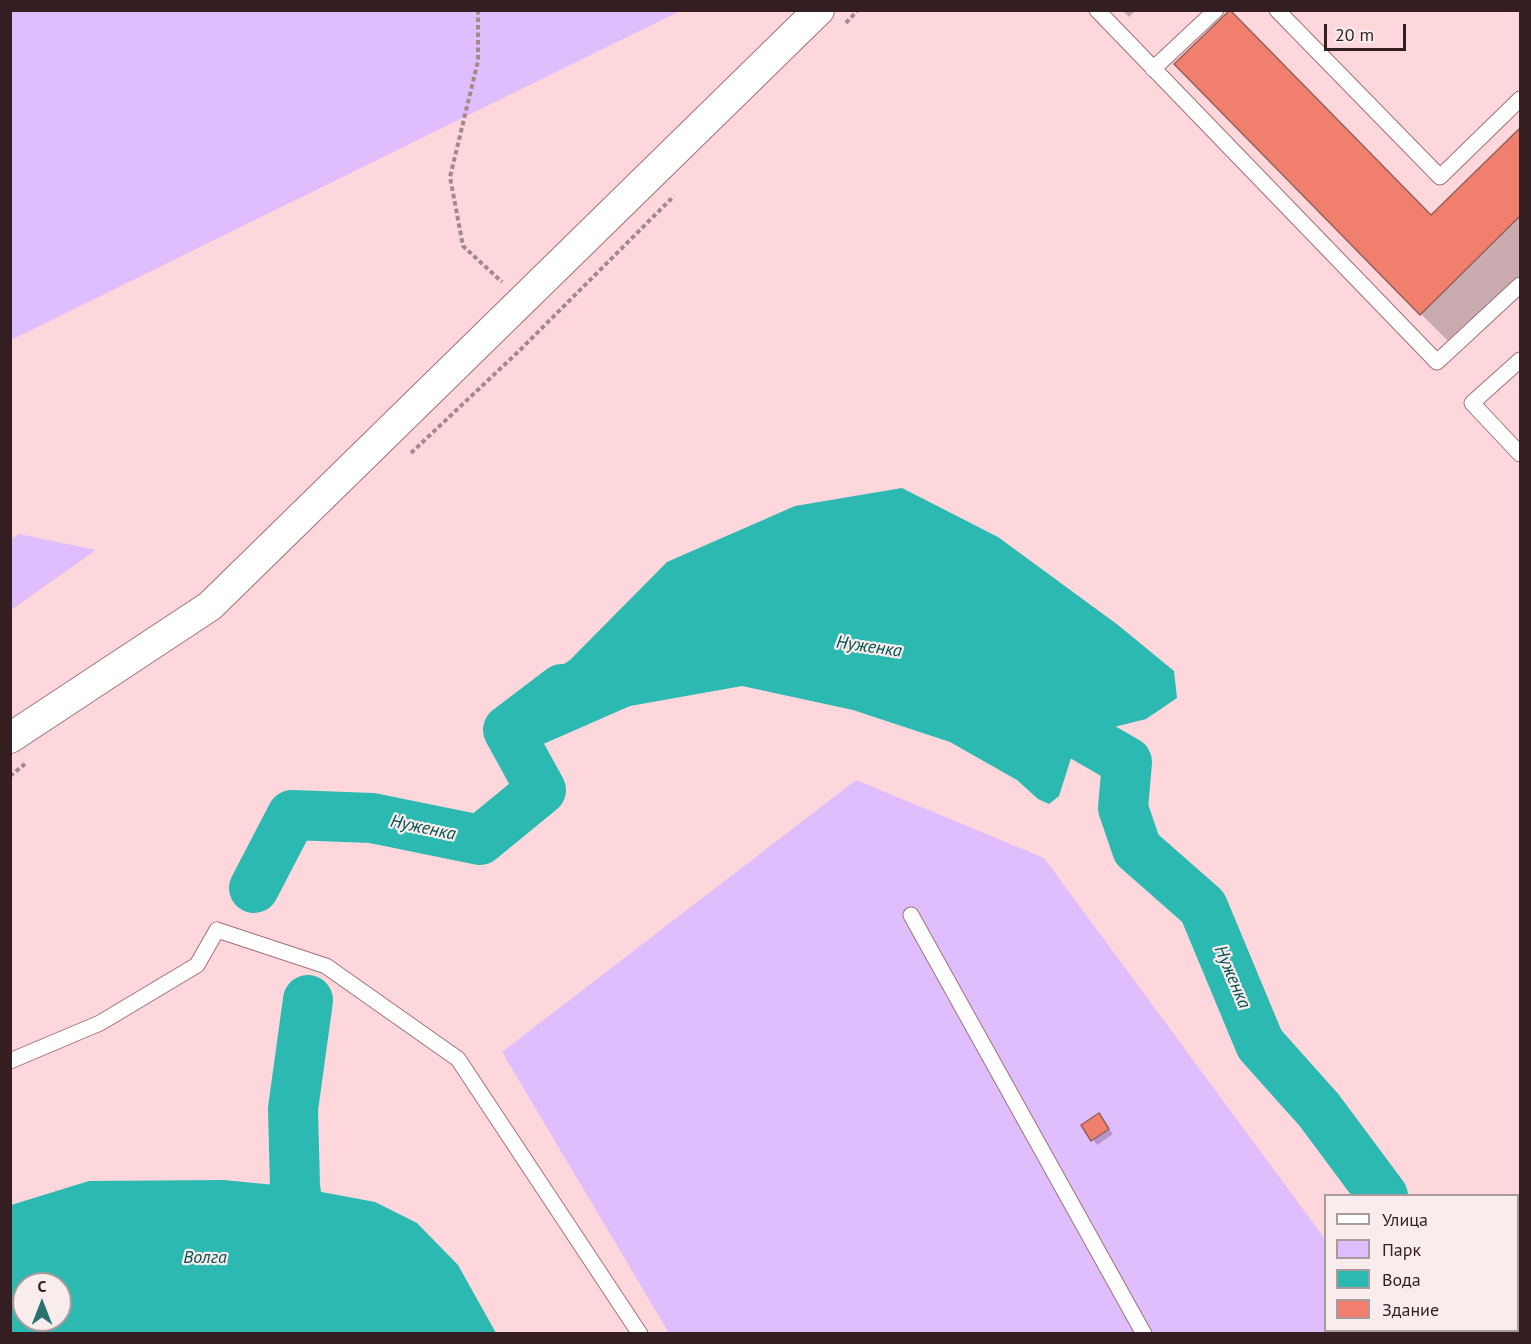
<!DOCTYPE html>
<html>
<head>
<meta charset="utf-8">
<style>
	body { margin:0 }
	#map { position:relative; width:1531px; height:1344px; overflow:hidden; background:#fdd7dc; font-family:"PT Sans",sans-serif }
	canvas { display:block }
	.frame { position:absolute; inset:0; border:12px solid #351e22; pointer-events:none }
	.legend { position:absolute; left:1324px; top:1194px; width:195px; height:138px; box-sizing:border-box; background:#f9eced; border:2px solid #ab9a9c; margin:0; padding:8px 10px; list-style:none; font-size:18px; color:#351e22 }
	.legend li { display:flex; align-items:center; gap:12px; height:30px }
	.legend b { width:30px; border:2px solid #ab9a9c }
	.north { position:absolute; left:12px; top:1272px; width:60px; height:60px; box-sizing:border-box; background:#f9eced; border:2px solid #ab9a9c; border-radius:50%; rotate:0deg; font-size:16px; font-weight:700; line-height:24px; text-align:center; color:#351e22 }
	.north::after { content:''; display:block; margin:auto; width:21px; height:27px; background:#28716d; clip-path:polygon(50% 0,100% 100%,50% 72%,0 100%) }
	.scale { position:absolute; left:1324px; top:24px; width:82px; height:27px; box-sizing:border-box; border:3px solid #351e22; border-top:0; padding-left:8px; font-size:18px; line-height:21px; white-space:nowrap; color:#351e22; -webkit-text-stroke:4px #f9eced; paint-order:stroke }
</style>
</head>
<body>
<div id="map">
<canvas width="1531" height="1344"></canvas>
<div class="frame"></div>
<ul class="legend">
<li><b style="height:8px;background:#fff"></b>Улица</li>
<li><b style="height:16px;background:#e0bdfc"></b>Парк</li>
<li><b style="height:16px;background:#2bb9b2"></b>Вода</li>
<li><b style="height:16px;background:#f07f6e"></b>Здание</li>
</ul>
<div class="north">С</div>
<div class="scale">20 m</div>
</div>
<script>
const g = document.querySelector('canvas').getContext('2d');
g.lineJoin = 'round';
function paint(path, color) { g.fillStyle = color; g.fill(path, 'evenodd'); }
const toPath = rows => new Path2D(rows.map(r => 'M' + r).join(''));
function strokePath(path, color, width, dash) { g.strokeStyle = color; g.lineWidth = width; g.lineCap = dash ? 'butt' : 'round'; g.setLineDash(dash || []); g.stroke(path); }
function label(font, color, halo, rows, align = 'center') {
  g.font = font + ' "PT Sans",sans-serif'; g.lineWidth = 4.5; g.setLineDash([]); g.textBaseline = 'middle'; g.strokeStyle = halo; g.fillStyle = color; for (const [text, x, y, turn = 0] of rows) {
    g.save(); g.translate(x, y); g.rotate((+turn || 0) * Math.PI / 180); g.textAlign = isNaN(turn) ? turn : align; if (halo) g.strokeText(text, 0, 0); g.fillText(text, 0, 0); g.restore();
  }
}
paint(toPath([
	[11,10,680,10,680,11,11,340],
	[19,534,96,550,11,610,11,539],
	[856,780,1044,858,1325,1239,1326,1330,1393,1330,1396,1333,669,1333,502,1052]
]), '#e0bdfc');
paint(toPath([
	[902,488,998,537,1118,625,1174,671,1177,698,1146,719,1078,736,1059,796,1049,804,1038,799,1017,780,950,742,853,710,742,686,630,706,541,745,508,730,503,704,570,660,667,562,795,506],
	[224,1180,295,1187,375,1202,417,1223,458,1265,496,1333,11,1333,11,1205,89,1181],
	[24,1284,60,1284,60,1320,24,1320]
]), '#2bb9b2');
paint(toPath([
	[1122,10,1136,10,1129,17],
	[1520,130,1520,278,1452,345,1421,314,1431,217],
	[1098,1115,1113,1134,1097,1145,1083,1125]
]), '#0003');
strokePath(toPath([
	[1020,700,1127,762,1123,808,1137,849,1203,907,1260,1044,1319,1110,1383,1196],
	[254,888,292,815,372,818,480,840,541,790,508,730,562,689],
	[308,1000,293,1109,295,1187,318,1334],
	[1492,1334,1493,1330]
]), '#2bb9b2', 50);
const building = toPath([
	[1230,10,1431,215,1520,128,1520,216,1420,315,1174,64,1230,10],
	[1099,1113,1109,1129,1091,1141,1081,1125,1099,1113]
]);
paint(building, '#f07f6e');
strokePath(building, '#946058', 1.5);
const service = toPath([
	[1097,10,1437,362,1520,285],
	[1277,10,1440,177,1520,99],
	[1153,69,1216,10],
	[1520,360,1472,403,1520,454],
	[911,915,1144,1334],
	[10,1061,100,1023,197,965,217,930,326,966,458,1059,640,1334]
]);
const minor = toPath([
	[10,738,210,606,819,10]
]);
strokePath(service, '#a56f77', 17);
strokePath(minor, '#a56f77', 32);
strokePath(toPath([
	[478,10,478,61,450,177,463,246,502,282],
	[846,23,858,10],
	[411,453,519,351,674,196],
	[10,776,25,764]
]), '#a7878c', 4, [4.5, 3]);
strokePath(service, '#fff', 15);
strokePath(minor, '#fff', 30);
label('italic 18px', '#005350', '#f9eced', [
	["Нуженка",869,647,8],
	["Нуженка",423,828,12],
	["Нуженка",1232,977,67],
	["Волга",205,1258]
]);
</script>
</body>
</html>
